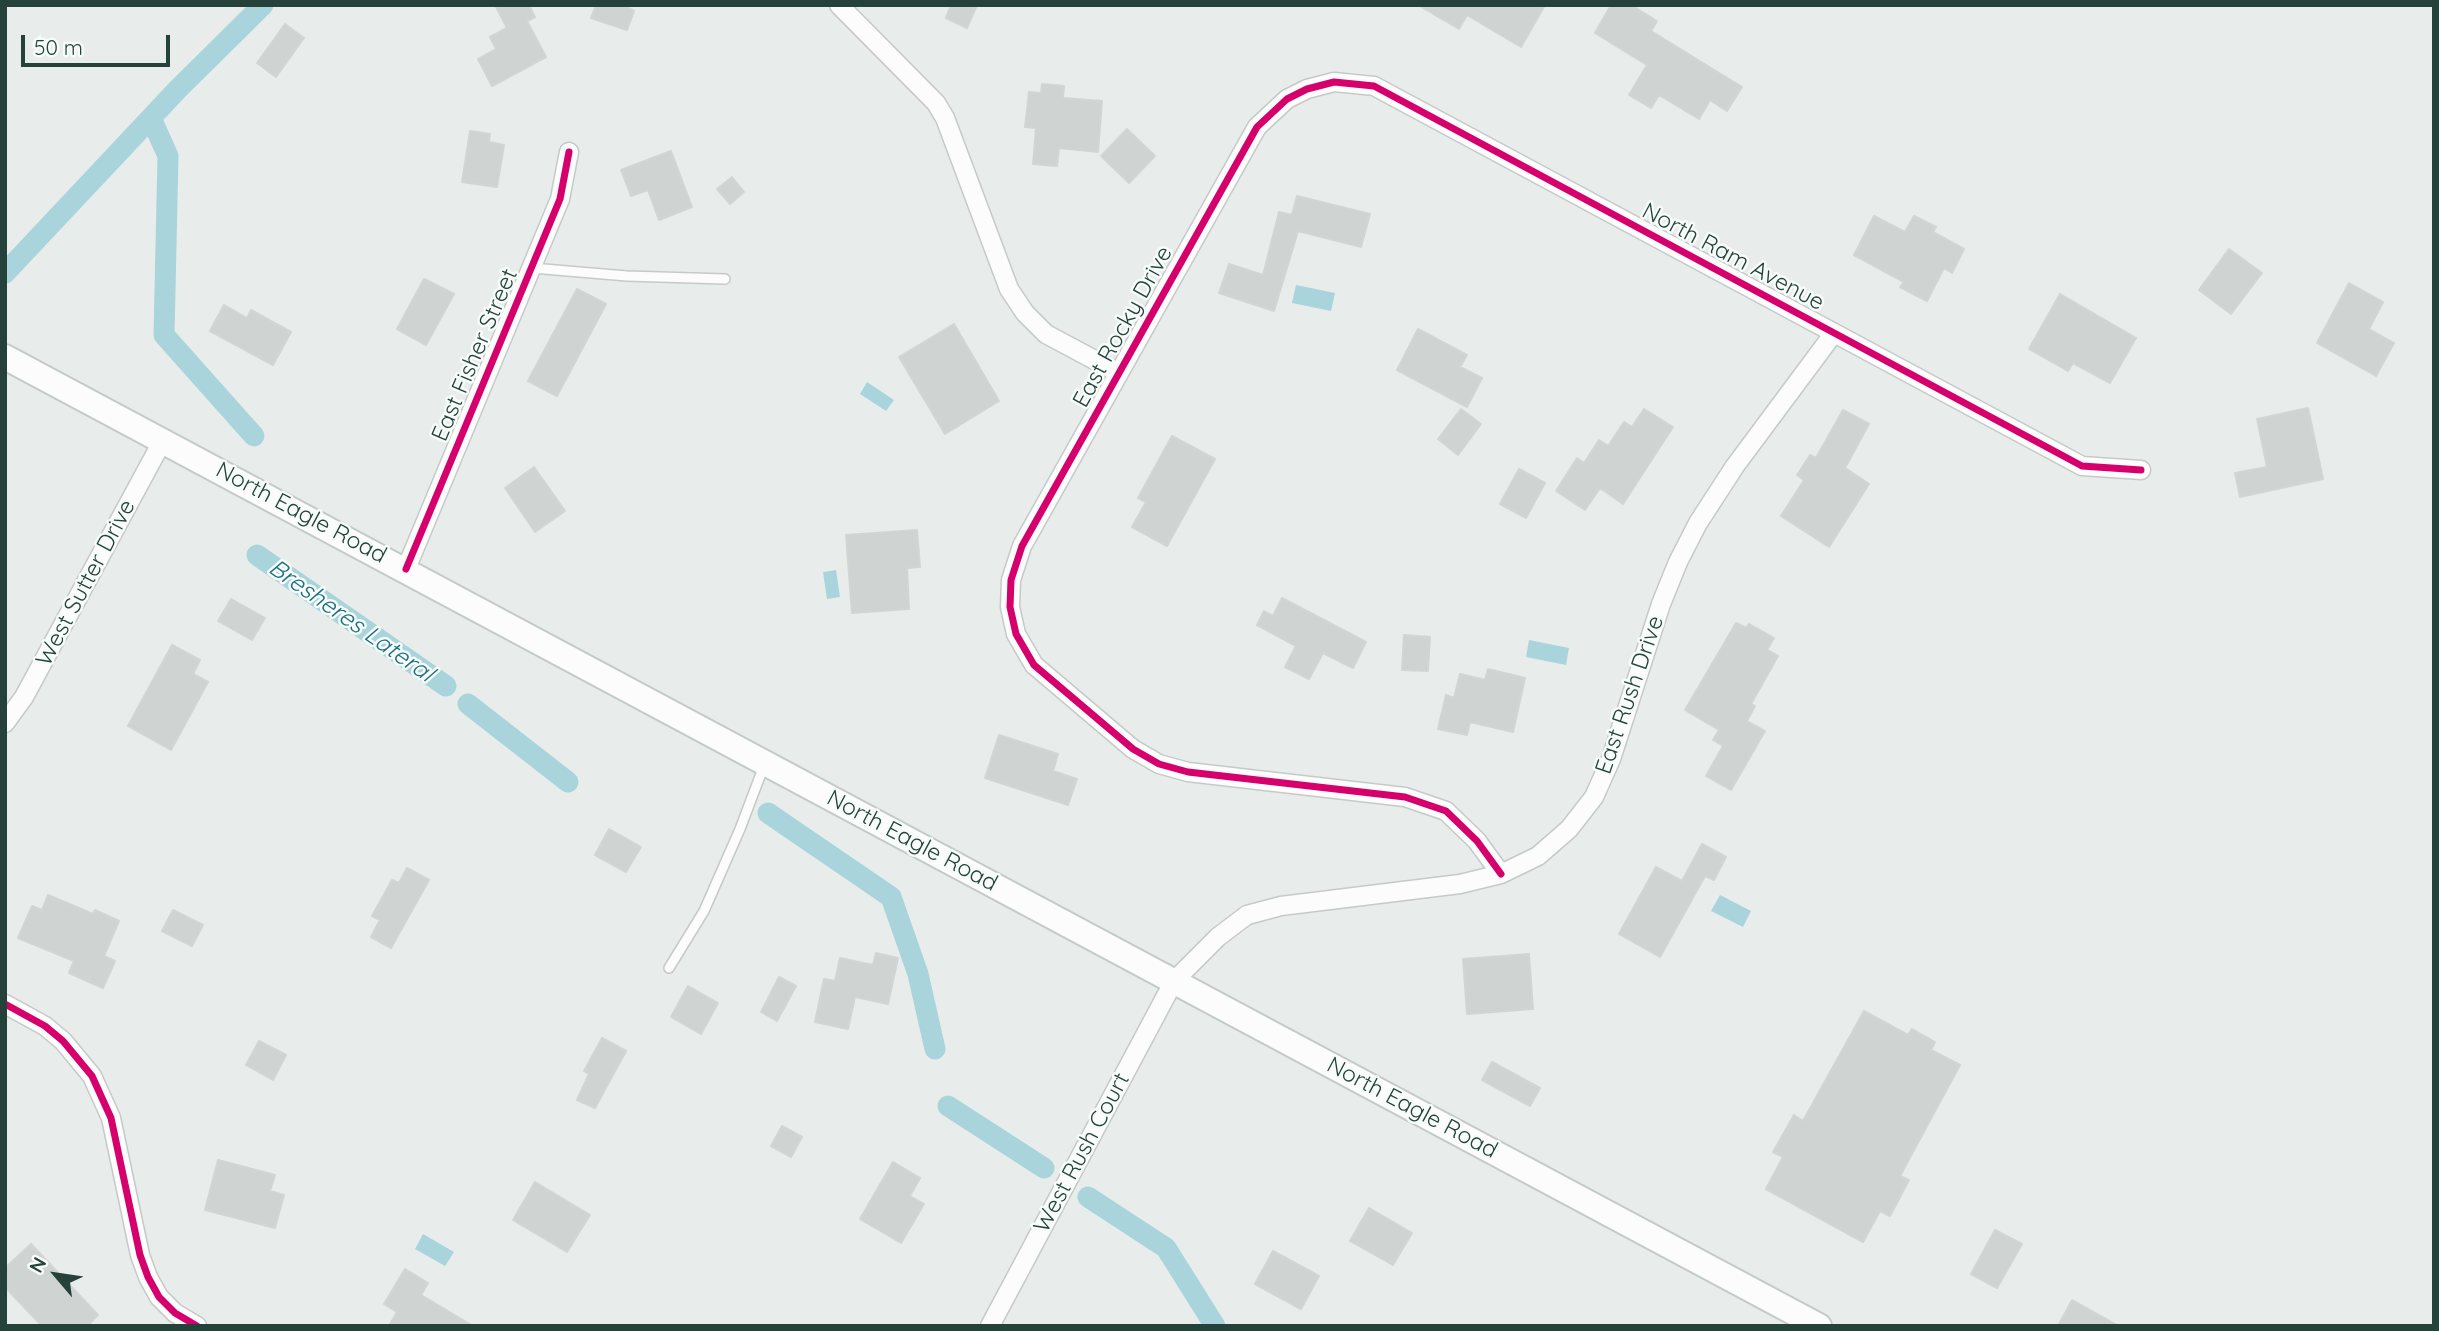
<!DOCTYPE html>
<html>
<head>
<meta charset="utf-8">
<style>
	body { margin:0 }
	#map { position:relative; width:2439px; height:1331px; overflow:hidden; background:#e8edeb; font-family:Quicksand,sans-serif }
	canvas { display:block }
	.frame { position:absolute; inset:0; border:7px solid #24423a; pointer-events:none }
	.north { position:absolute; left:21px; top:1240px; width:70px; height:70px; -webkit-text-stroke:5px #f7fbf9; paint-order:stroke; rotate:299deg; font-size:19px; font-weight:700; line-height:28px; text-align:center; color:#24423a }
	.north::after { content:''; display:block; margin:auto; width:24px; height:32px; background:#24423a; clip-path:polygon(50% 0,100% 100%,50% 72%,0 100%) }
	.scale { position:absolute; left:21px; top:35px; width:149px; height:32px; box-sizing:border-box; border:4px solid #24423a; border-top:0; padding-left:9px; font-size:21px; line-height:24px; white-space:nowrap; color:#24423a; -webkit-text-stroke:5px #f7fbf9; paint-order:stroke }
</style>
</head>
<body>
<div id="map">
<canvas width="2439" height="1331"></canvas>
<div class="frame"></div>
<div class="north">N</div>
<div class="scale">50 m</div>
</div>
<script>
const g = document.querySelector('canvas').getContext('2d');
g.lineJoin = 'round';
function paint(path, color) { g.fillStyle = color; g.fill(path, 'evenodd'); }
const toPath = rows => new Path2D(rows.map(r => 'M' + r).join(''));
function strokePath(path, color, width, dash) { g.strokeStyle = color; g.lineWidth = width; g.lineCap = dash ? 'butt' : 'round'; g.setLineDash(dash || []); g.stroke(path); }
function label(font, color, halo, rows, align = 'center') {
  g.font = font + ' Quicksand,sans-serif'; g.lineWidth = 5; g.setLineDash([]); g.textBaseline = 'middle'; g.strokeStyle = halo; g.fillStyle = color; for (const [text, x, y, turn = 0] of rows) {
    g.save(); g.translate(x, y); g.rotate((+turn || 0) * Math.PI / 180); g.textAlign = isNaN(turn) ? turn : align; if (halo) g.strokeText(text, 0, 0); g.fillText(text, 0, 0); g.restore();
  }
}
paint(toPath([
	[1296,285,1335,293,1331,311,1292,303],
	[867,382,894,400,886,411,860,394],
	[836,570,840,597,827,599,823,572],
	[1529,640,1569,648,1566,665,1526,657],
	[1720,895,1751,911,1743,927,1711,911],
	[423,1234,454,1252,445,1266,415,1249]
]), '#a9d4db');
strokePath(toPath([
	[151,118,168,156,164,335,254,436],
	[5,273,178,89,263,5],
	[257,555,446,686],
	[468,704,568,782],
	[768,813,891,897,918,974,935,1049],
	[948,1106,1044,1168],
	[1088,1197,1166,1248,1215,1326]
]), '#a9d4db', 21);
const building = toPath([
	[495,5,529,5,535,17,527,21,546,57,492,86,478,59,496,49,490,37,507,28,495,5],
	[596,5,622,5,634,11,627,30,591,18,596,5],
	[951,5,977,5,967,28,946,18,951,5],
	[1418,5,1545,5,1521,47,1467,15,1459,29,1418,5],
	[1611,5,1631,5,1657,21,1651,31,1742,87,1727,111,1710,100,1699,119,1659,95,1651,108,1629,95,1647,65,1595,33,1611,5],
	[285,24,304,38,276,77,257,63,285,24],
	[1042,84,1064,86,1063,98,1102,101,1098,152,1059,148,1057,166,1033,164,1036,128,1025,127,1029,92,1041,93,1042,84],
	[1127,129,1155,156,1129,183,1101,156,1127,129],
	[470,131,490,134,489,142,504,145,497,187,462,182,470,131],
	[671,151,692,207,659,220,648,190,631,196,621,170,671,151],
	[732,177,744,192,730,204,717,189,732,177],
	[1297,196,1370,214,1361,247,1298,231,1274,311,1219,293,1229,264,1263,275,1279,212,1292,215,1297,196],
	[1874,216,1905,232,1914,216,1936,227,1933,232,1964,249,1952,273,1944,268,1927,301,1900,287,1904,282,1854,255,1874,216],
	[2229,249,2262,273,2231,314,2199,290,2229,249],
	[424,279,454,294,426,345,397,329,424,279],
	[2349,283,2383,302,2369,329,2394,343,2376,376,2317,343,2349,283],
	[577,289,606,304,557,396,528,381,577,289],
	[2060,294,2136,338,2110,383,2073,363,2068,371,2029,349,2060,294],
	[224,305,247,318,251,310,291,332,273,365,210,331,224,305],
	[954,324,999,401,945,434,899,357,954,324],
	[1418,329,1467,355,1460,367,1482,378,1467,407,1397,370,1418,329],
	[2308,408,2323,479,2240,497,2235,473,2267,467,2257,419,2308,408],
	[1461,409,1481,424,1458,455,1438,439,1461,409],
	[1644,409,1673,427,1623,504,1600,488,1585,510,1556,491,1577,458,1584,463,1599,440,1608,446,1624,422,1632,427,1644,409],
	[1843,410,1869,424,1845,468,1869,484,1829,547,1781,516,1804,480,1797,475,1810,455,1816,458,1843,410],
	[1172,436,1215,459,1167,546,1132,527,1146,502,1138,498,1172,436],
	[534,467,565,511,535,532,505,488,534,467],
	[1519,469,1545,483,1526,518,1500,504,1519,469],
	[917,530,920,567,907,568,909,609,852,613,846,535,917,530],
	[1282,598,1366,642,1353,668,1323,653,1309,679,1285,667,1296,646,1257,625,1264,611,1273,616,1282,598],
	[231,599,265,618,252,640,218,621,231,599],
	[1736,623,1746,628,1749,624,1774,638,1767,650,1778,656,1751,704,1755,706,1747,721,1765,731,1731,790,1706,776,1723,746,1713,740,1719,730,1685,710,1736,623],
	[1404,635,1430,637,1428,671,1402,670,1404,635],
	[172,645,200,660,193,674,208,682,171,750,128,726,172,645],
	[1488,669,1525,678,1513,732,1470,722,1467,735,1438,729,1446,695,1454,698,1460,674,1485,680,1488,669],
	[999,735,1058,754,1053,771,1077,779,1068,805,985,778,999,735],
	[609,829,641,847,626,872,595,855,609,829],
	[1702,844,1726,857,1714,880,1705,876,1660,957,1619,934,1656,867,1682,881,1702,844],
	[407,868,429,880,391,948,371,937,380,920,372,916,392,880,399,883,407,868],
	[48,895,93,914,95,910,119,921,104,956,115,961,103,988,69,973,74,961,18,938,32,906,42,910,48,895],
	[173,910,203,925,192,946,162,931,173,910],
	[876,953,898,958,888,1004,855,997,848,1029,815,1022,824,979,835,981,840,958,873,965,876,953],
	[1529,954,1533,1009,1467,1014,1463,959,1529,954],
	[779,977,796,986,777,1021,761,1012,779,977],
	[688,986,718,1003,701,1034,671,1017,688,986],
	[1864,1011,1908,1035,1912,1029,1935,1042,1931,1050,1960,1065,1900,1176,1909,1180,1890,1216,1880,1211,1863,1242,1766,1189,1783,1157,1773,1152,1794,1115,1803,1121,1864,1011],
	[602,1038,626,1051,595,1108,577,1100,589,1074,584,1071,602,1038],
	[259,1041,286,1055,273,1080,246,1065,259,1041],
	[1492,1062,1540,1088,1530,1106,1482,1080,1492,1062],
	[782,1126,802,1137,791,1157,771,1146,782,1126],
	[218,1160,275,1175,270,1191,284,1195,275,1228,205,1210,218,1160],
	[893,1162,920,1178,910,1196,924,1204,901,1243,860,1219,893,1162],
	[535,1182,590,1215,567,1252,513,1220,535,1182],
	[1369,1208,1412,1233,1393,1265,1350,1241,1369,1208],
	[1995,1230,2022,1244,1997,1288,1971,1274,1995,1230],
	[31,1244,98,1315,87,1326,42,1326,5,1287,5,1268,31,1244],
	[1273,1251,1319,1276,1301,1309,1255,1284,1273,1251],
	[405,1269,428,1283,421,1295,473,1326,389,1326,397,1312,384,1304,405,1269],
	[2072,1300,2119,1326,2058,1326,2072,1300]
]);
paint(building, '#cfd4d2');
strokePath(building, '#d1d6d4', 2);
const lane = toPath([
	[532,268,627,276,725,279],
	[669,968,704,911,740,829,765,763]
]);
const street = toPath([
	[839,5,936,103,945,118,1009,289,1025,313,1046,334,1119,373],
	[406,569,560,199,569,152],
	[5,723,24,697,163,440],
	[1501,874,1477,841,1446,811,1405,797,1188,772,1159,764,1133,749,1034,665,1016,634,1010,607,1011,580,1022,546,1257,127,1287,99,1307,89,1334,82,1374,86,2082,466,2141,470],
	[5,1004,45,1026,63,1041,92,1076,111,1118,140,1255,148,1277,159,1297,175,1313,197,1326],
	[990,1326,1174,981,1218,937,1247,915,1281,906,1460,884,1501,874,1538,856,1569,829,1594,797,1611,759,1661,604,1678,562,1698,523,1735,466,1834,333]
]);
const secondary = toPath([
	[5,357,1819,1326]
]);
strokePath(lane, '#c5cac8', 12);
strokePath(street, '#c5cac8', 21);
strokePath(secondary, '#c3cbc8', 28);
strokePath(lane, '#fcfcfc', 9);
strokePath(street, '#fcfcfc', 18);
strokePath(secondary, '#fcfcfc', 24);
strokePath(toPath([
	[406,569,560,199,569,152],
	[1501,874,1477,841,1446,811,1405,797,1188,772,1159,764,1133,749,1034,665,1016,634,1010,607,1011,580,1022,546,1257,127,1287,99,1307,89,1334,82,1374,86,2082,466,2141,470],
	[5,1004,45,1026,63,1041,92,1076,111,1118,140,1255,148,1277,159,1297,175,1313,197,1326]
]), '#d6006c', 7);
label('23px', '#24423a', '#f7fbf9', [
	["North Ram Avenue",1733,257,28],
	["East Rocky Drive",1123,327,-61],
	["East Fisher Street",475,355,-67],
	["North Eagle Road",301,513,28],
	["West Sutter Drive",86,583,-62],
	["East Rush Drive",1630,695,-71],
	["North Eagle Road",912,841,28],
	["North Eagle Road",1412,1108,28],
	["West Rush Court",1082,1153,-62]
]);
label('italic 24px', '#1c6f80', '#f7fbf9', [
	["Bresheres Lateral",351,621,35]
]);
</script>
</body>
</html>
